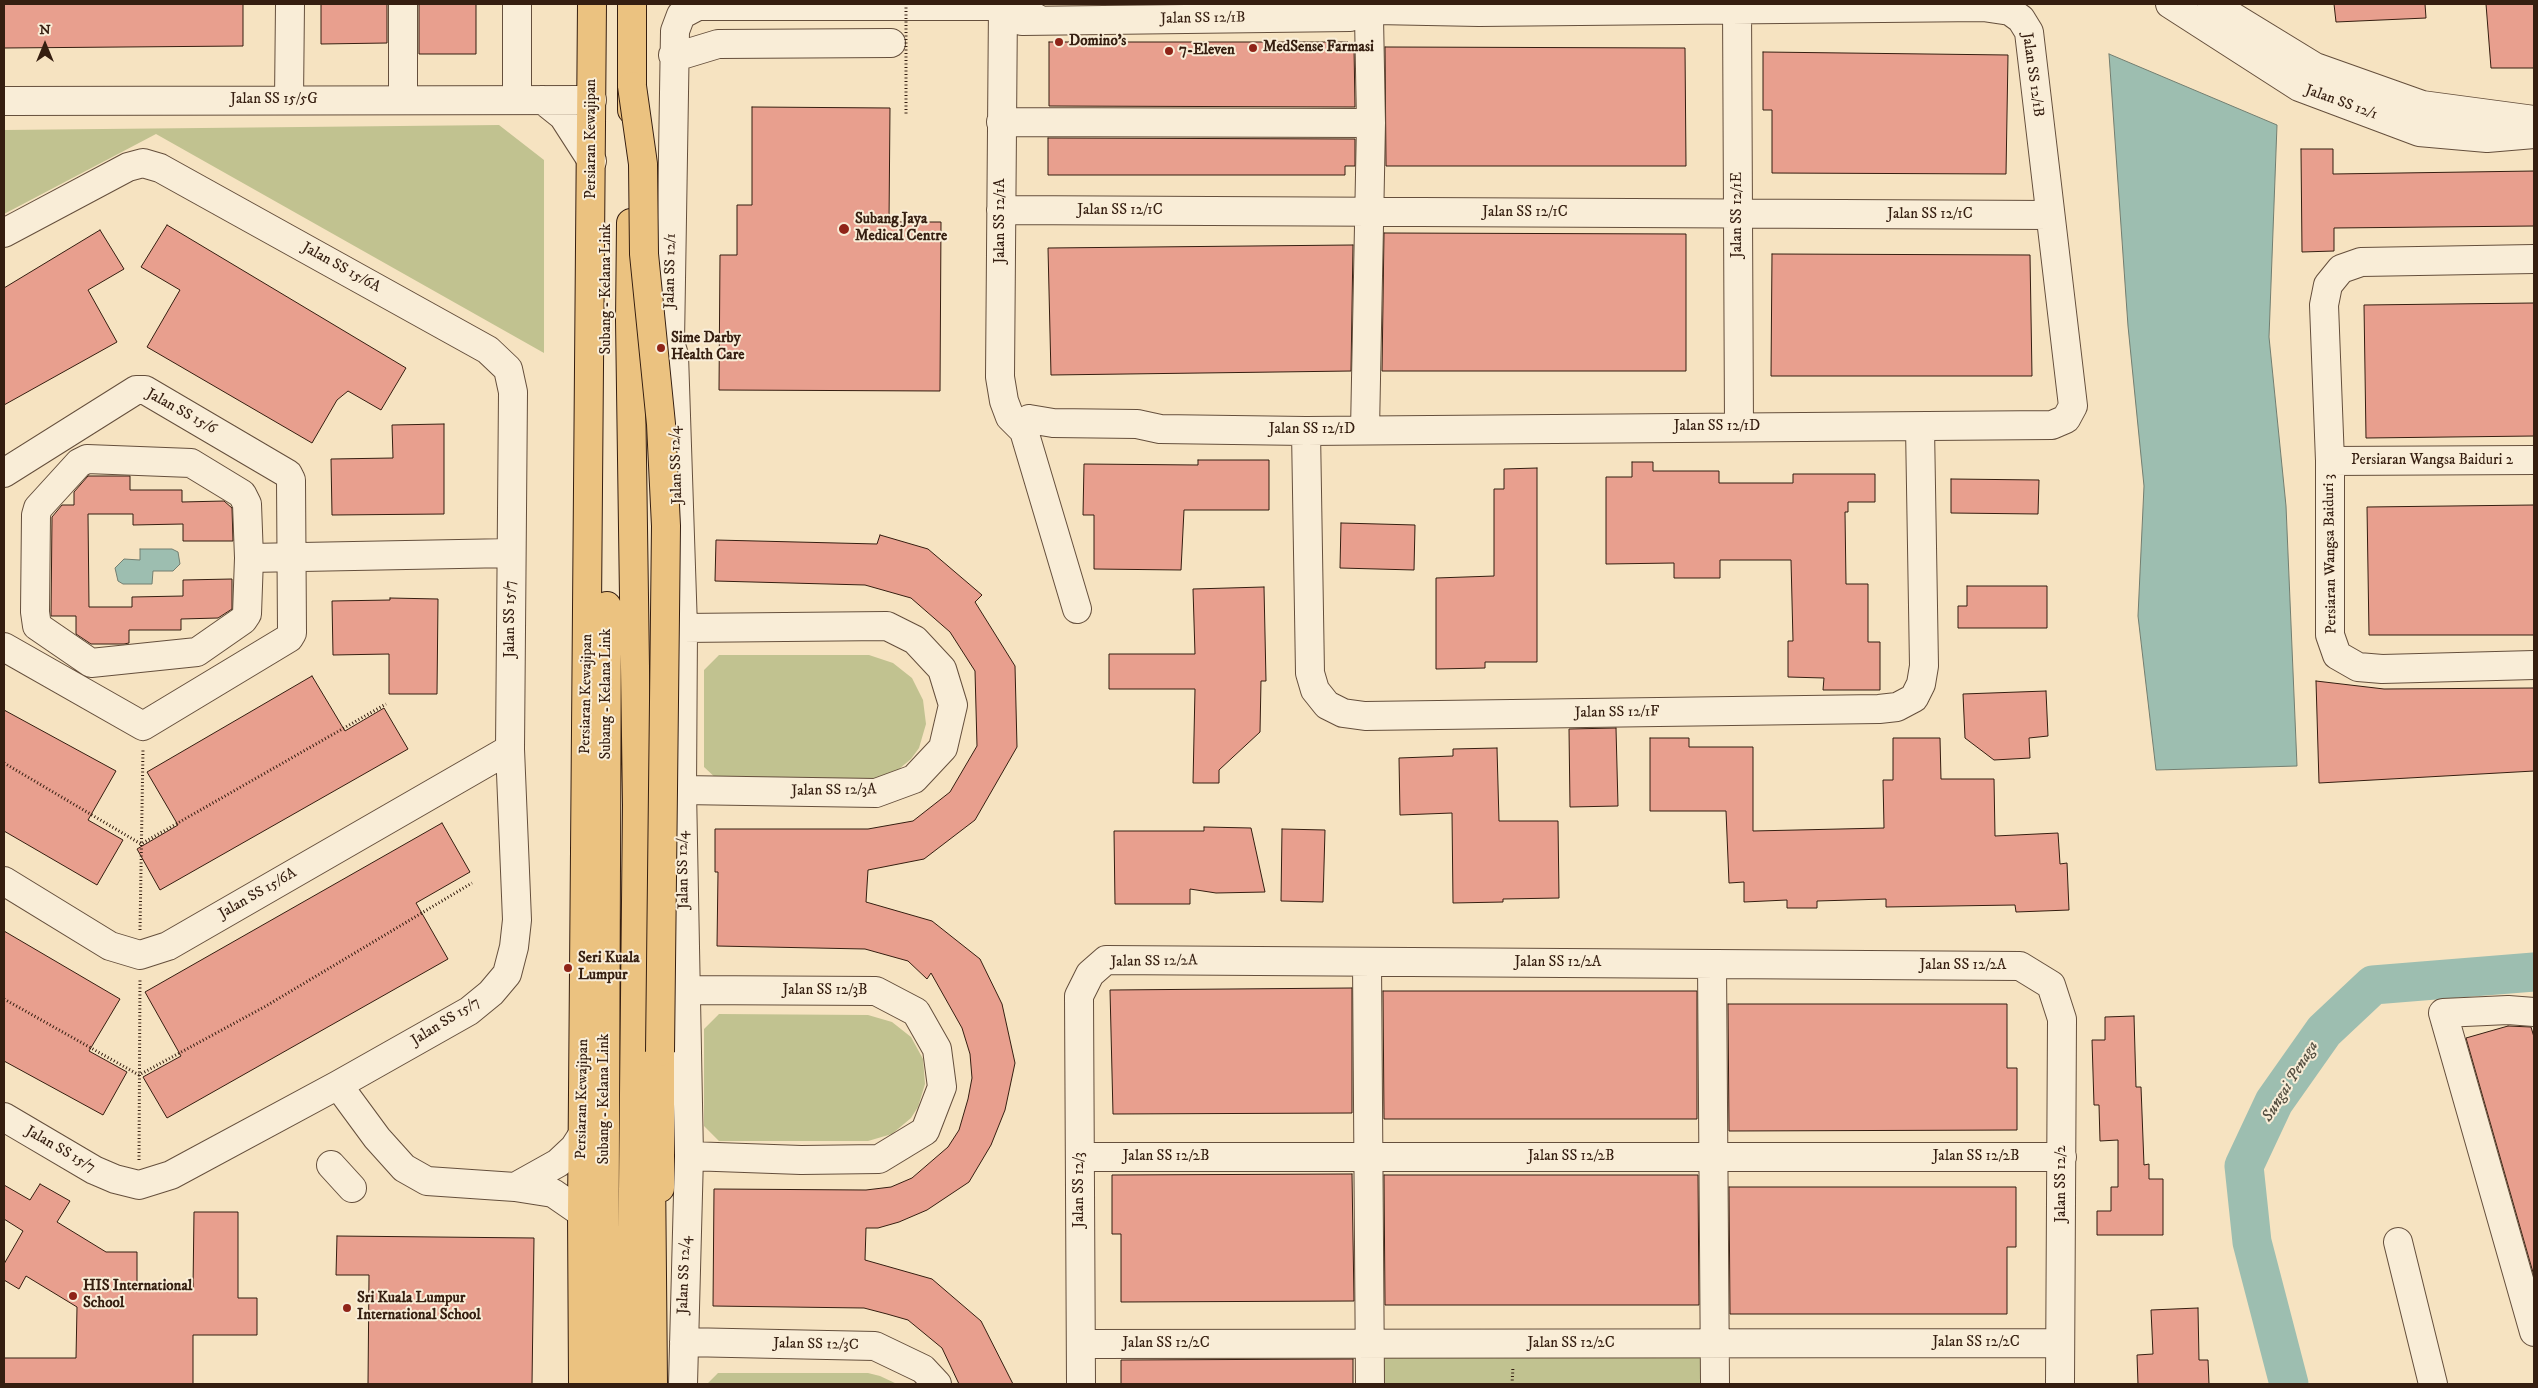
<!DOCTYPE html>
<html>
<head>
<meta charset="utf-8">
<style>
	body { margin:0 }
	#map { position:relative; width:2538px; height:1388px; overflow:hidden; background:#f6e3c1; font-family:"IM FELL DW Pica",serif }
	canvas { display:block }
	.frame { position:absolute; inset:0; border:5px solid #351e10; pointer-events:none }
	.north { position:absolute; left:20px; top:20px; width:50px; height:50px; -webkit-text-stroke:4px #f9edd7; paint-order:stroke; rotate:0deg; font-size:14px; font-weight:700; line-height:20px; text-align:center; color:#351e10 }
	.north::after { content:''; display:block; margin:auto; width:18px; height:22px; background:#351e10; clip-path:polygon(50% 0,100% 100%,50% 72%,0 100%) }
</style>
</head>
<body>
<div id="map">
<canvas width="2538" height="1388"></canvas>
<div class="frame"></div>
<div class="north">N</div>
</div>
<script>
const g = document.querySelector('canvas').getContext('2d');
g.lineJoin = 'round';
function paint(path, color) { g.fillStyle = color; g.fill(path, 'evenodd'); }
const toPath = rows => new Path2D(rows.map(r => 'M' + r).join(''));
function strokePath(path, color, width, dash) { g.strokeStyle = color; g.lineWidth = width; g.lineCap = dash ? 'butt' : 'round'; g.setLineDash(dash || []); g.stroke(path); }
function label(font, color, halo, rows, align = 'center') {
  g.font = font + ' "IM FELL DW Pica",serif'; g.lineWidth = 4; g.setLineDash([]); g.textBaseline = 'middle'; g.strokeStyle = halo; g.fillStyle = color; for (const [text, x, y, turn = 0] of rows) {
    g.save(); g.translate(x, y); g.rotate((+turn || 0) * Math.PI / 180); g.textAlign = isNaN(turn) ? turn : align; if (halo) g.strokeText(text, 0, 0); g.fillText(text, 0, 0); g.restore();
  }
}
paint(toPath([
	[499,125,544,160,544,353,156,134,4,214,4,130],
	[719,655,869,655,893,663,912,678,923,700,926,724,919,748,911,759,893,774,869,782,719,781,704,767,704,670],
	[719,1014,868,1015,892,1022,911,1037,923,1059,925,1084,918,1107,911,1118,892,1134,868,1141,719,1141,704,1126,704,1029],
	[1379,1354,1702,1354,1702,1384,1379,1384],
	[718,1373,868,1373,880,1376,897,1384,707,1384]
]), '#c1c290');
const water = toPath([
	[2109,54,2277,125,2269,337,2286,506,2297,766,2156,770,2138,616,2144,486,2128,326,2109,54],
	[140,549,172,549,178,552,180,564,173,571,153,571,152,584,123,584,118,581,115,568,124,559,140,560,140,549]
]);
paint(water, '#9dbeb0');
strokePath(water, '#737e70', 1);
strokePath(toPath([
	[2289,1384,2252,1242,2244,1166,2274,1102,2324,1031,2373,985,2534,972]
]), '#9dbeb0', 39);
const building = toPath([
	[4,4,243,4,243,46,4,48,4,4],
	[321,4,387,4,387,43,321,44,321,4],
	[419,4,476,4,476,54,419,54,419,4],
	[2334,4,2425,4,2426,18,2336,22,2334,4],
	[2486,4,2534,4,2534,68,2491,68,2486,4],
	[1049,42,1348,42,1348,47,1354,47,1355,107,1049,106,1049,42],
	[1385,47,1685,48,1686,166,1386,166,1385,47],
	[1763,52,2008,55,2006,174,1772,173,1772,110,1763,110,1763,52],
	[752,107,890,108,889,222,941,222,940,391,719,390,720,255,737,255,737,205,752,205,752,107],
	[1048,138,1355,139,1355,166,1345,166,1345,175,1048,175,1048,138],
	[2301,149,2333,149,2333,174,2534,171,2534,226,2334,228,2334,251,2302,252,2301,149],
	[167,225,406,368,381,410,348,391,337,400,312,443,147,347,180,290,141,267,167,225],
	[100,230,124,269,88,290,117,342,4,405,4,288,100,230],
	[1384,233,1686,234,1686,371,1382,371,1384,233],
	[1353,245,1351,371,1051,375,1048,248,1353,245],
	[1772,254,2030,255,2032,376,1771,376,1772,254],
	[2534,303,2534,436,2366,438,2364,305,2534,303],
	[444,424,444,514,332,515,331,459,393,458,392,425,444,424],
	[1198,460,1269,460,1269,510,1184,510,1181,570,1094,569,1094,515,1083,515,1084,464,1198,465,1198,460],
	[1632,462,1653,462,1653,471,1719,471,1719,483,1793,483,1793,474,1875,474,1875,502,1848,502,1848,512,1845,512,1846,584,1868,584,1868,642,1880,642,1880,690,1823,690,1824,678,1788,677,1788,641,1793,641,1791,560,1720,560,1720,578,1674,578,1674,563,1606,564,1606,477,1632,477,1632,462],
	[1537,468,1537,662,1485,662,1485,668,1436,669,1436,578,1494,576,1494,489,1504,489,1504,469,1537,468],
	[88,476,130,476,130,490,182,490,182,502,224,501,232,508,233,541,183,541,183,524,133,525,133,514,88,514,89,607,132,607,132,597,183,596,183,580,232,579,232,609,218,618,181,619,181,630,129,630,129,643,124,644,91,644,76,634,76,616,51,616,52,517,62,505,74,505,74,492,88,476],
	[1951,479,2039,480,2038,514,1951,513,1951,479],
	[2534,505,2534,635,2369,635,2367,507,2534,505],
	[1341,523,1415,525,1414,570,1340,568,1341,523],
	[880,535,928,549,982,595,975,602,1015,666,1017,747,975,820,924,859,868,870,866,902,932,921,980,959,1002,1004,1015,1063,1005,1110,991,1145,969,1182,927,1210,899,1222,878,1228,866,1228,865,1260,932,1279,981,1321,1013,1384,959,1384,942,1348,908,1320,887,1314,864,1308,713,1306,714,1189,866,1190,891,1187,912,1178,948,1147,959,1130,968,1099,972,1078,970,1054,962,1028,931,973,927,979,908,961,865,949,717,946,718,872,715,872,715,829,868,829,913,821,950,792,977,746,975,671,950,632,911,598,865,585,715,581,716,540,877,544,880,535],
	[1967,586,2047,586,2047,628,1958,628,1958,606,1967,606,1967,586],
	[1264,587,1266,681,1261,681,1260,732,1219,770,1219,783,1193,783,1195,689,1109,689,1109,654,1195,654,1193,589,1264,587],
	[390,598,438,599,437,694,389,694,389,654,333,655,332,601,390,600,390,598],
	[312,676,345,731,384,708,408,749,160,890,137,849,178,825,147,772,312,676],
	[2316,681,2384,689,2534,688,2534,771,2319,783,2316,681],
	[2046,691,2048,736,2029,738,2030,758,1994,760,1965,738,1963,694,2046,691],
	[4,710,116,771,88,820,123,840,97,885,4,831,4,710],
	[1616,728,1618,806,1570,807,1569,729,1616,728],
	[1650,738,1689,738,1689,747,1753,747,1753,831,1884,828,1883,780,1893,780,1893,738,1940,738,1941,779,1994,779,1995,836,2058,833,2060,864,2067,863,2069,910,2016,912,2015,905,1886,907,1886,899,1817,901,1817,908,1787,908,1787,900,1744,902,1744,882,1729,883,1726,811,1650,811,1650,738],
	[1497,748,1499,821,1558,821,1559,898,1503,899,1503,902,1453,903,1452,813,1400,815,1399,758,1453,756,1453,749,1497,748],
	[442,823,470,872,416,903,448,959,167,1118,143,1077,181,1056,145,992,442,823],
	[1204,827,1251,828,1265,892,1216,893,1190,889,1190,904,1115,904,1114,831,1204,831,1204,827],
	[1282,829,1325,830,1323,902,1281,901,1282,829],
	[4,931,120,999,89,1051,127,1072,103,1115,4,1061,4,931],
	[1352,988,1352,1113,1113,1114,1110,990,1352,988],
	[1383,991,1697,991,1697,1119,1384,1119,1383,991],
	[1728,1004,2007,1004,2007,1068,2017,1068,2017,1130,1729,1131,1728,1004],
	[2134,1016,2136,1087,2141,1087,2144,1165,2149,1164,2149,1179,2163,1179,2163,1235,2097,1235,2097,1211,2111,1211,2111,1187,2118,1187,2118,1140,2100,1141,2099,1105,2094,1105,2092,1040,2105,1040,2105,1017,2134,1016],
	[2508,1026,2531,1027,2534,1037,2534,1276,2466,1038,2508,1026],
	[1352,1174,1354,1301,1121,1302,1121,1234,1112,1234,1112,1175,1352,1174],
	[1384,1175,1698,1175,1699,1305,1385,1305,1384,1175],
	[40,1184,70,1201,57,1222,106,1252,137,1252,137,1289,193,1289,194,1212,238,1212,238,1298,257,1298,257,1335,193,1335,193,1384,4,1384,4,1358,76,1358,77,1307,26,1276,19,1289,4,1280,4,1264,23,1231,4,1219,4,1185,30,1200,40,1184],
	[1729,1187,2016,1187,2016,1247,2007,1247,2007,1314,1730,1314,1729,1187],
	[337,1236,534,1238,532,1384,368,1384,369,1275,336,1275,337,1236],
	[2198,1308,2199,1360,2208,1360,2209,1384,2138,1384,2137,1355,2153,1354,2151,1310,2198,1308],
	[1353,1359,1353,1384,1121,1384,1121,1360,1353,1359]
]);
paint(building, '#e89f8e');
strokePath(building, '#351e10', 1);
const minor = toPath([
	[403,4,403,100],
	[1003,4,1000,377,1004,401,1010,417,1024,431],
	[1737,4,1739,426],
	[2170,4,2299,87,2419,132,2487,138,2534,134],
	[2212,4,2315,67,2422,105,2534,120],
	[1022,21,1350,17,1355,15,1356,4],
	[673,55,685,54,718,44,891,43],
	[289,100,290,4],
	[517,100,517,4],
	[543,100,563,116,592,161],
	[4,101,592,100],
	[1001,122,1371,123],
	[1001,210,2050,215],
	[4,233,128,167,143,163,160,168,488,350,508,369,513,392,510,749,517,920,514,947,507,974,491,993,469,1011,338,1085,171,1175,139,1185,115,1179,94,1170,4,1117],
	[2534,259,2361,262,2341,269,2328,285,2324,305,2330,461,2330,635,2337,655,2358,667,2382,669,2534,665],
	[1029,419,1053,423,1137,424,1160,429,1306,431,2052,425,2066,419,2073,406,2029,32,2021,19,2010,11,1983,7,1479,12,1376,10,1371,13,1369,17,1371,123,1365,430],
	[1029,419,1024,431,1077,609],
	[1306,431,1310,673,1315,690,1327,705,1343,713,1365,716,1879,709,1897,707,1914,698,1921,684,1924,666,1920,427],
	[87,459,191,463,242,494,247,504,249,558,247,614,243,620,197,652,91,663,37,626,35,612,36,515,38,508,79,463,87,459],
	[2330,461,2534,460],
	[4,473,136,390,145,390,288,474,291,480,292,633,289,638,143,726,4,647],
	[249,558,511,553],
	[682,790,876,793,914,779,943,748,953,705,942,669,915,640,887,626,683,628],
	[4,881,110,946,140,955,168,946,510,749],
	[1367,962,1370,1384],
	[1712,964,1715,1384],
	[687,990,876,991,916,1012,937,1049,942,1087,925,1131,879,1159,801,1160,689,1156],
	[2534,1012,2508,1010,2443,1013,2534,1332],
	[338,1085,377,1138,404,1168,427,1181,515,1187,553,1193,582,1213],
	[1080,1157,2062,1157],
	[331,1165,352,1188],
	[515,1187,558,1163,574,1148,583,1134],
	[2398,1242,2433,1384],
	[684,1342,875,1346,923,1369,937,1384],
	[1081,1344,2060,1343],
	[683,1384,689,1156,682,790,683,628,674,355,670,342,675,31,681,15,698,6,1015,6,1040,20],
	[1081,1384,1079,996,1090,974,1106,960,2020,966,2051,985,2062,1019,2060,1384]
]);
const major = toPath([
	[632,110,632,4],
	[651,1168,653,1384],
	[660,1188,660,1052],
	[583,1384,582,1213,592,4],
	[604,1384,607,606],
	[631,1384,637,805,630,320,631,223]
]);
strokePath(minor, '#654f3c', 30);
strokePath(major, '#351e10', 30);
strokePath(toPath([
	[4,763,141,844,386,704],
	[140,930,143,749],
	[4,999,139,1075,266,1006,472,883],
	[139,1160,140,979],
	[1512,1384,1513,1367]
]), '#351e10', 3, [1, 2.5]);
strokePath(minor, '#f9edd7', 28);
strokePath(major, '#ebc280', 28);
const majorBridge = toPath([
	[632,86,643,164,644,254,661,424,666,526,660,1052]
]);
strokePath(majorBridge, '#351e10', 30, []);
strokePath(toPath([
	[906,4,906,114]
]), '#351e10', 3, [1, 2.5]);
strokePath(majorBridge, '#ebc280', 28);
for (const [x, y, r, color] of [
	[1059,42,5,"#8f2418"],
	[1253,48,5,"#8f2418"],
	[1169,51,5,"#8f2418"],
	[844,229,6,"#8f2418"],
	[661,348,5,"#8f2418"],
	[568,968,5,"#8f2418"],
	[73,1296,5,"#8f2418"],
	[347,1308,5,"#8f2418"]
]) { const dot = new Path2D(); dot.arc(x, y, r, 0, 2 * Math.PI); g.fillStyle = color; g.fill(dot); strokePath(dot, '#f9edd7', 2); }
label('15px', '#351e10', '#f9edd7', [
	["Jalan SS 12/1B",1203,19,-1],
	["Jalan SS 12/1B",2032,75,82],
	["Jalan SS 15/5G",274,100],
	["Jalan SS 12/1",2341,103,20],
	["Persiaran Kewajipan",592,139,-90],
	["Jalan SS 12/1C",1120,211],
	["Jalan SS 12/1C",1525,213],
	["Jalan SS 12/1E",1738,215,-90],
	["Jalan SS 12/1C",1930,215],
	["Jalan SS 12/1A",1001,221,-90],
	["Jalan SS 15/6A",341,268,29],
	["Jalan SS 12/1",671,271,-89],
	["Subang - Kelana Link",607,289,-90],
	["Jalan SS 15/6",181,412,29],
	["Jalan SS 12/1D",1717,427],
	["Jalan SS 12/1D",1312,430],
	["Persiaran Wangsa Baiduri 2",2432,461],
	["Jalan SS 12/4",677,465,-92],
	["Persiaran Wangsa Baiduri 3",2331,554,-91],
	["Jalan SS 15/7",511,619,-90],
	["Persiaran Kewajipan",587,694,-89],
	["Subang - Kelana Link",607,694,-90],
	["Jalan SS 12/1F",1617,713,-1],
	["Jalan SS 12/3A",834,791,-1],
	["Jalan SS 12/4",684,870,-91],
	["Jalan SS 15/6A",258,894,-30],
	["Jalan SS 12/2A",1154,962,-1],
	["Jalan SS 12/2A",1558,963],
	["Jalan SS 12/2A",1963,966],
	["Jalan SS 12/3B",825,991],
	["Jalan SS 15/7",446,1022,-32],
	["Persiaran Kewajipan",583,1099,-89],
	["Subang - Kelana Link",605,1099,-90],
	["Jalan SS 15/7",60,1150,30],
	["Jalan SS 12/2B",1166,1157],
	["Jalan SS 12/2B",1571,1157],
	["Jalan SS 12/2B",1976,1157],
	["Jalan SS 12/2",2062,1184,-90],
	["Jalan SS 12/3",1080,1190,-90],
	["Jalan SS 12/4",685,1275,-88],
	["Jalan SS 12/2C",1976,1343],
	["Jalan SS 12/2C",1166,1344],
	["Jalan SS 12/2C",1571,1344],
	["Jalan SS 12/3C",816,1345,1]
]);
label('bold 15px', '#351e10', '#f9edd7', [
	["Domino's",1069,42],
	["MedSense Farmasi",1263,48],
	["7-Eleven",1179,51],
	["Subang Jaya",855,220],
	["Medical Centre",855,237],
	["Sime Darby",671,339],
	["Health Care",671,356],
	["Seri Kuala",578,959],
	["Lumpur",578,976],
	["HIS International",83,1287],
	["School",83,1304],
	["Sri Kuala Lumpur",357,1299],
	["International School",357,1316]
], 'left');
label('italic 16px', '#544e40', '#f9edd7', [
	["Sungai Penaga",2291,1082,-58]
]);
</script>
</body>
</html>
